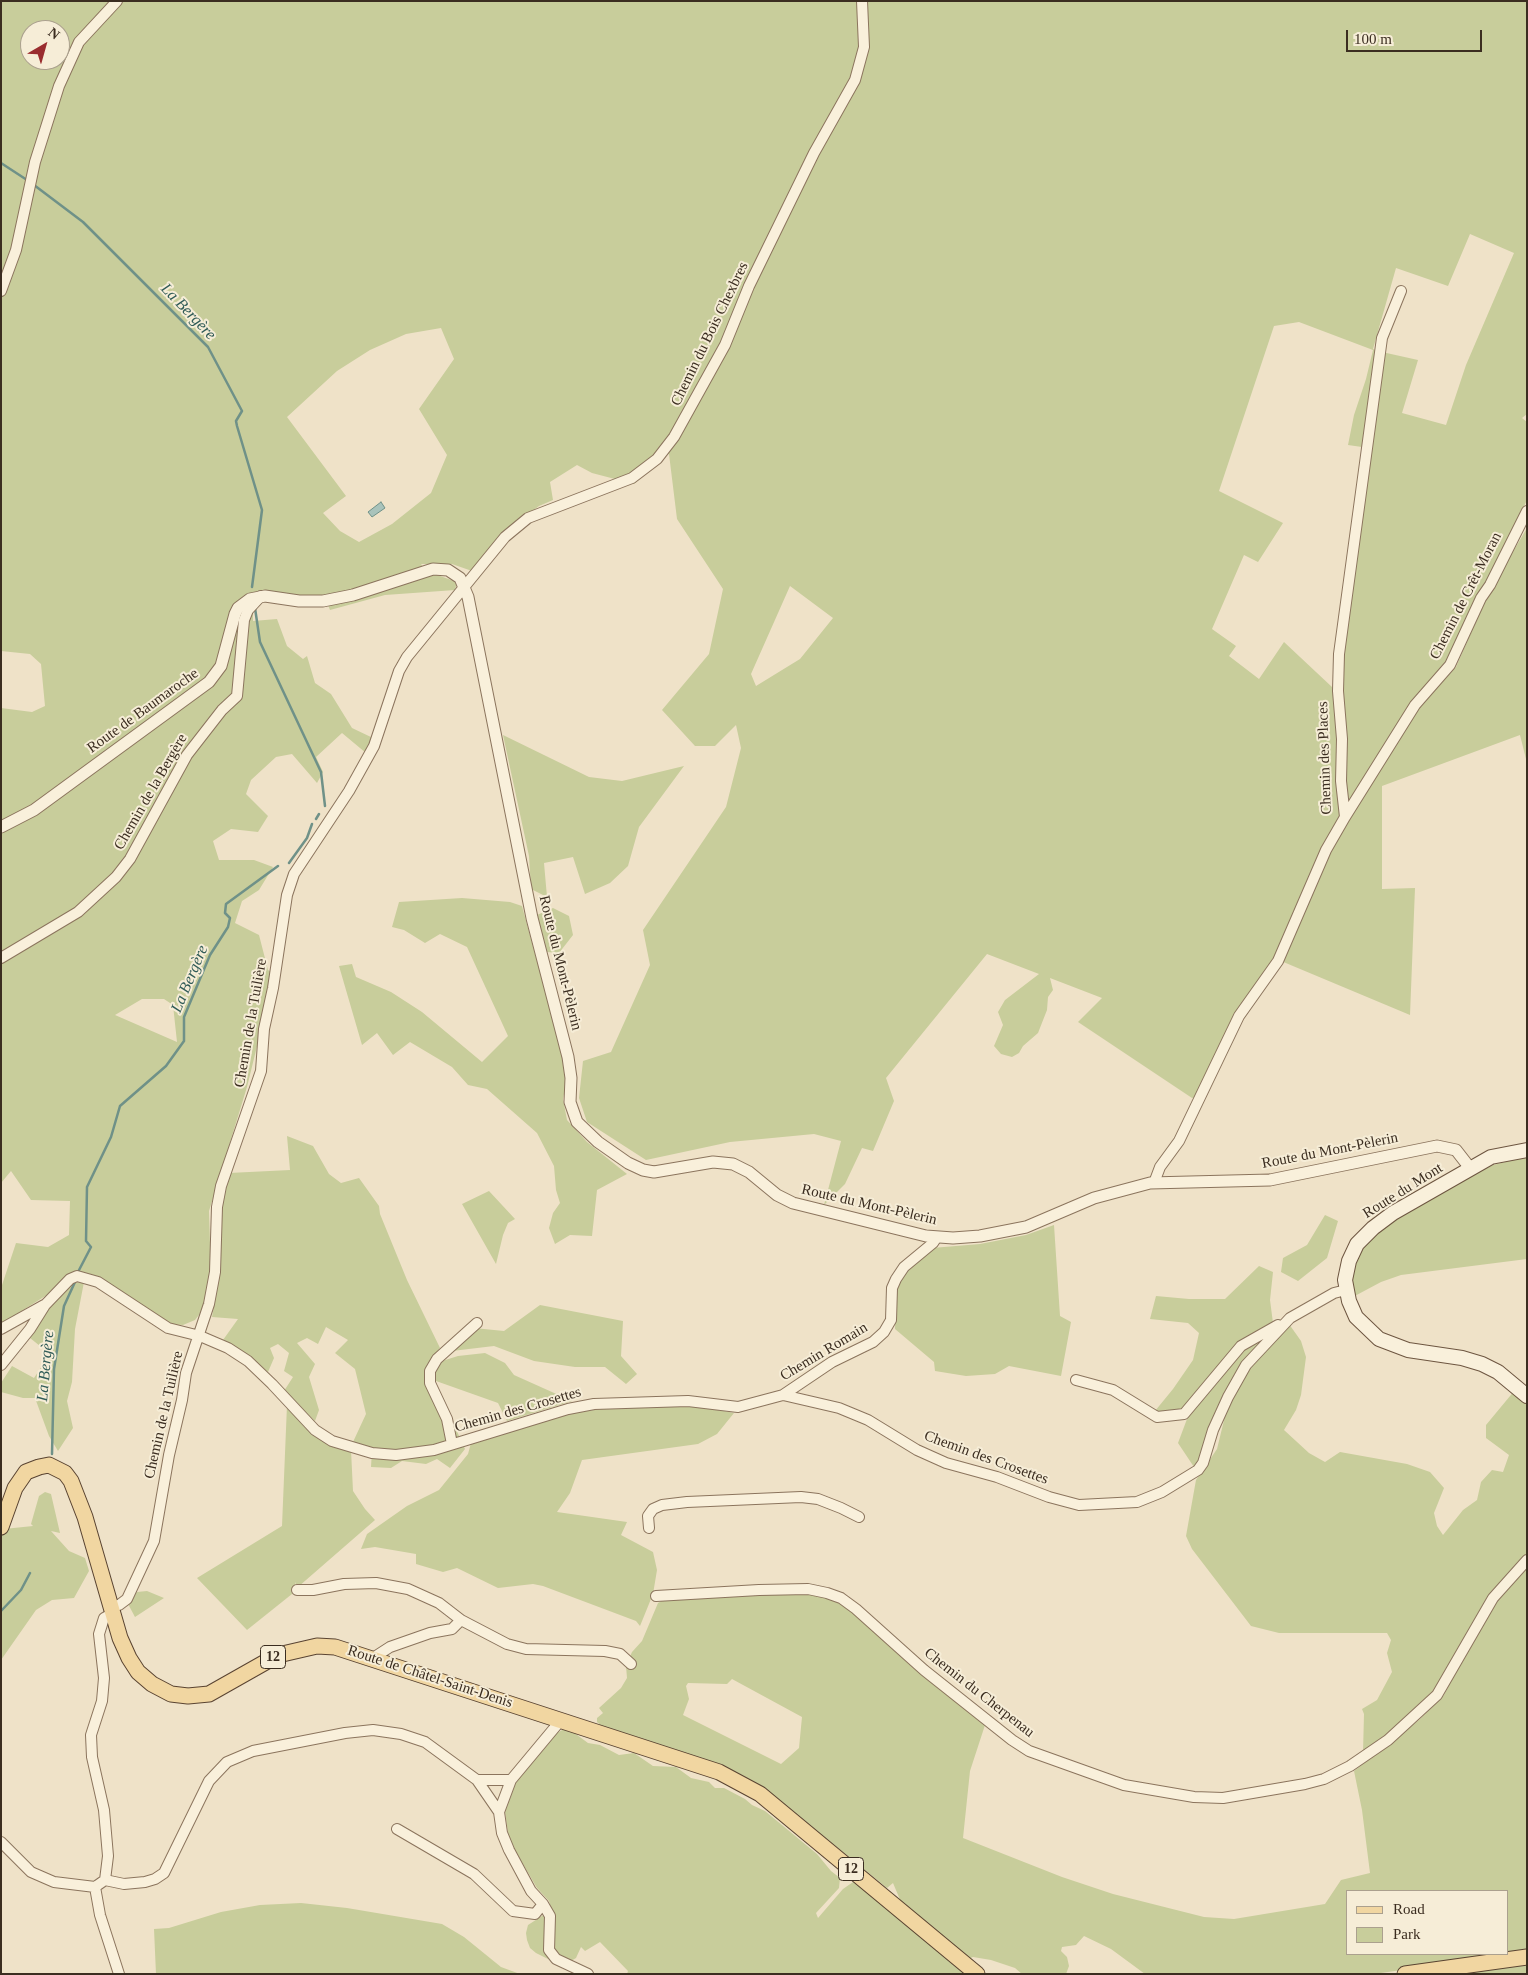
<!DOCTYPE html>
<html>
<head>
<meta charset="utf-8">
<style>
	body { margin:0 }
	#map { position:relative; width:1528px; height:1975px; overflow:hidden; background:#efe2c8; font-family:Georgia,serif }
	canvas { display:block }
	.frame { position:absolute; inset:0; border:2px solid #3b2d20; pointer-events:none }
	.legend { position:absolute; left:1346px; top:1890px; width:162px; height:65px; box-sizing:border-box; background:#f6edd7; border:1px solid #aba08e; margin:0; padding:6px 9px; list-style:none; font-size:15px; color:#3b2d20 }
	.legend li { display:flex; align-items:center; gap:10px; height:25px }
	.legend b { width:25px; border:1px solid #aba08e }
	.north { position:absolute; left:20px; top:20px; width:50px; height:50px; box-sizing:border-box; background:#f6edd7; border:1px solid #aba08e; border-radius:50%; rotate:38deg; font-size:14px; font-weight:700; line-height:20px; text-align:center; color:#3b2d20 }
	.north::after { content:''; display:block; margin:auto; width:18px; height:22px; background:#9a2d2f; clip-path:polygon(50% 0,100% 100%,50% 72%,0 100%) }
	.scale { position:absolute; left:1346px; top:30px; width:136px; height:22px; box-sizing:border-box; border:2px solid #3b2d20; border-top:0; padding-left:6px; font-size:15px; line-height:18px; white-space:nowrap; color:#3b2d20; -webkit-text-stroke:4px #f6edd7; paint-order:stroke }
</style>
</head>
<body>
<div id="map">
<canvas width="1528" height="1975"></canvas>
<div class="frame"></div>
<ul class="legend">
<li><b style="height:6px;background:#f1d6a1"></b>Road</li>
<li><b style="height:14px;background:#c8cd9b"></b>Park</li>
</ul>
<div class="north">N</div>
<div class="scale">100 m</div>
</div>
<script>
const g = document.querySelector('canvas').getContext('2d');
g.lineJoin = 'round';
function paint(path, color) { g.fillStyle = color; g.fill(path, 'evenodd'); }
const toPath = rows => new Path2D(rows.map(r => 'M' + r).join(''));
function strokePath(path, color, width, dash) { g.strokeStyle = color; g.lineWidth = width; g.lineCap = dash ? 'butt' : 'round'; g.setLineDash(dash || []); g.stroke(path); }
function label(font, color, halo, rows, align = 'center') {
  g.font = font + ' Georgia,serif'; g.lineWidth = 4; g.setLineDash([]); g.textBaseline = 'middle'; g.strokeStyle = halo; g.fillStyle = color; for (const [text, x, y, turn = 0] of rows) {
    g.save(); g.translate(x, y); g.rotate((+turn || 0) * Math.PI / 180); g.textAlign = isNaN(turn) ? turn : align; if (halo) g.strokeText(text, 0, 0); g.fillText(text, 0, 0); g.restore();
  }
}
paint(toPath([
	[1,1,1527,1,1527,414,1522,418,1527,422,1527,500,1460,642,1347,808,1340,687,1342,647,1382,352,1418,360,1402,413,1446,425,1466,365,1514,253,1470,234,1448,286,1396,268,1373,349,1378,351,1362,447,1348,445,1354,415,1366,379,1373,350,1299,322,1274,326,1219,491,1283,523,1258,562,1244,555,1212,629,1236,646,1229,656,1259,679,1284,642,1332,687,1336,700,1342,816,1276,960,1196,1097,1192,1098,1078,1022,1102,998,1050,978,1053,990,1048,997,1047,1010,1038,1033,1023,1046,1019,1053,1012,1057,1001,1054,994,1046,1003,1025,998,1012,1005,1000,1039,974,987,954,886,1078,894,1101,873,1151,862,1148,845,1184,824,1205,841,1141,814,1134,730,1142,646,1160,587,1122,579,1098,583,1061,611,1052,650,965,643,930,726,807,741,748,736,725,715,746,695,746,662,710,709,654,723,589,677,519,669,454,664,455,634,484,592,473,577,465,550,482,553,500,539,506,504,532,472,571,452,564,421,564,426,571,457,582,455,590,385,595,330,610,324,595,253,596,253,621,277,619,287,646,303,659,307,656,315,683,331,694,352,728,373,738,366,753,342,733,316,757,323,772,317,783,292,754,276,757,251,780,246,794,268,816,258,832,231,829,213,841,219,860,254,860,273,867,259,890,242,901,235,923,259,935,268,970,271,972,261,1030,247,1087,209,1211,211,1274,202,1311,195,1320,183,1325,168,1324,80,1274,1,1324,1,1288,16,1243,48,1247,69,1235,70,1201,31,1200,11,1171,1,1183,1,708,32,712,45,706,41,664,30,654,1,651],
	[30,30,60,30,60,60,30,60],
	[441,328,454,359,419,409,447,455,431,493,392,524,359,542,340,531,323,513,346,496,287,417,337,371,370,350,406,334],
	[790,586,833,618,800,659,756,686,751,674],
	[142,999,164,999,173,1005,177,1042,115,1015],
	[1527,528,1527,763,1520,735,1382,786,1382,889,1415,888,1410,1015,1281,961,1329,853,1361,797,1418,709,1456,667,1489,592],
	[503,735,589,777,622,781,684,766,639,827,628,866,610,883,585,894,573,857,544,863,547,897,531,889,529,856],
	[462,898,510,902,522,906,564,1061,567,1079,563,1099,567,1120,587,1142,627,1174,597,1190,592,1236,570,1235,555,1244,549,1228,553,1213,560,1203,556,1190,554,1166,537,1133,487,1089,468,1085,452,1067,410,1042,393,1055,377,1033,362,1045,339,966,352,964,356,977,391,992,422,1012,482,1062,508,1036,467,947,440,934,425,943,404,930,392,927,399,902],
	[553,908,569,916,573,935,559,953,547,952,537,915],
	[287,1136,313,1146,329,1174,341,1183,359,1178,379,1206,380,1214,407,1280,440,1348,429,1362,425,1386,454,1425,465,1449,450,1468,437,1459,426,1464,402,1461,391,1468,371,1467,372,1450,353,1442,366,1414,355,1369,335,1353,348,1340,326,1327,318,1344,307,1338,297,1343,315,1364,309,1377,319,1410,315,1421,284,1391,293,1377,284,1371,289,1353,278,1344,270,1348,274,1358,268,1372,223,1340,238,1319,212,1317,219,1280,223,1195,229,1173,290,1170],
	[1522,1158,1527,1158,1527,1259,1401,1275,1381,1282,1351,1298,1351,1265,1361,1245,1414,1205,1493,1165],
	[489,1191,515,1219,508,1223,503,1235,496,1264,462,1204],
	[1325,1215,1338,1221,1327,1258,1298,1281,1281,1272,1283,1258,1307,1245],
	[1054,1225,1060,1316,1071,1322,1061,1376,1009,1366,995,1374,966,1376,935,1371,934,1362,895,1329,896,1288,906,1269,932,1248,980,1244,1026,1235],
	[1259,1266,1273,1272,1270,1300,1273,1323,1240,1342,1183,1411,1159,1415,1155,1411,1173,1389,1193,1360,1199,1333,1188,1323,1150,1319,1156,1296,1189,1299,1225,1299],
	[84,1282,75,1329,72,1382,67,1401,73,1428,58,1451,49,1436,35,1398,23,1398,1,1392,1,1383,12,1366,34,1378,50,1354,30,1338,47,1308,72,1283],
	[540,1305,623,1321,621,1356,637,1374,626,1384,605,1367,575,1367,534,1361,494,1346,452,1351,474,1328,504,1331],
	[1289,1324,1301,1341,1306,1357,1301,1395,1296,1410,1284,1430,1309,1453,1325,1462,1340,1452,1407,1464,1430,1472,1444,1488,1434,1513,1437,1526,1443,1535,1463,1510,1477,1500,1481,1482,1492,1470,1503,1472,1509,1455,1486,1438,1486,1425,1515,1390,1527,1400,1527,1556,1439,1686,1423,1705,1387,1737,1363,1753,1364,1714,1362,1709,1377,1700,1392,1672,1387,1653,1391,1640,1387,1633,1279,1633,1251,1626,1192,1549,1186,1536,1196,1480,1217,1449,1227,1408,1244,1378,1268,1343],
	[1272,1332,1245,1363,1205,1451,1194,1467,1178,1443,1187,1419,1242,1347],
	[485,1353,505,1363,514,1375,572,1401,507,1421,498,1403,436,1381,433,1371,439,1362,458,1356],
	[688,1404,734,1413,717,1434,698,1444,582,1460,570,1493,557,1512,627,1522,621,1535,653,1552,657,1570,653,1594,640,1626,636,1621,543,1586,533,1584,498,1588,457,1568,443,1572,416,1564,416,1554,375,1547,361,1549,367,1534,407,1506,439,1490,468,1454,471,1443,563,1414,624,1406],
	[287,1405,310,1431,351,1450,353,1491,365,1509,375,1520,298,1587,295,1582,297,1590,247,1630,197,1578,282,1526],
	[45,1492,51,1494,60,1533,51,1531,69,1551,85,1558,89,1571,74,1598,52,1600,36,1610,1,1660,1,1534,4,1529,33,1526,31,1524,39,1496],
	[1527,1566,1527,1952,1374,1974,1145,1974,1111,1949,1084,1936,1076,1945,1062,1947,1061,1951,1067,1957,1069,1966,1066,1974,1022,1974,1015,1968,991,1960,973,1957,966,1960,901,1902,893,1883,887,1888,773,1795,744,1776,667,1748,610,1734,597,1722,597,1718,603,1713,599,1708,621,1688,627,1678,626,1666,632,1652,642,1641,658,1603,665,1599,761,1594,819,1594,848,1607,985,1725,970,1771,963,1838,1062,1877,1113,1894,1204,1917,1234,1919,1325,1904,1341,1880,1370,1873,1362,1810,1354,1771,1419,1720,1444,1695,1484,1616],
	[732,1679,802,1717,799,1748,781,1764,683,1715,689,1699,686,1686,688,1683,727,1684],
	[1347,1891,1507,1891,1507,1954,1347,1954],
	[147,1591,164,1598,135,1617,127,1602,137,1592],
	[564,1729,569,1729,588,1743,600,1745,619,1755,634,1753,653,1766,676,1767,691,1778,709,1782,715,1788,724,1788,745,1799,752,1805,765,1811,817,1854,831,1871,840,1878,839,1888,816,1913,818,1918,843,1889,856,1880,970,1974,627,1974,628,1971,600,1942,585,1951,581,1947,576,1958,566,1964,558,1964,536,1953,530,1948,527,1940,526,1933,528,1925,545,1914,554,1919,549,1901,537,1888,509,1840,505,1812,516,1782,526,1768,557,1733],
	[301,1903,347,1908,442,1924,464,1937,501,1967,520,1974,156,1974,154,1929,169,1928,221,1912,260,1905],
	[1527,1963,1527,1974,1461,1974]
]), '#c8cd9b');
const water = toPath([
	[381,502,385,508,372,517,368,512,381,502]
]);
paint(water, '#a9c3bb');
strokePath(water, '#6f9188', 1);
strokePath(toPath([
	[1,163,27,180],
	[34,185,83,222,208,347,242,411,236,421,237,426,262,510,252,587],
	[255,608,260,642,321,772,325,806],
	[316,819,319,814],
	[289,863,307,838,312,824],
	[78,1272,91,1247,86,1241,87,1187,111,1137,120,1106,166,1066,184,1041,184,1017,210,955,228,927,230,918,225,913,226,904,278,866],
	[52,1454,54,1369,64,1306,75,1282],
	[1,1611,21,1590,30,1573]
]), '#6f9188', 2.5);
const minor = toPath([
	[1,291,16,250,35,162,59,86,79,42,117,1],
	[1345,817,1415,705,1450,665,1481,598,1490,585,1527,511],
	[1,958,78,912,116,877,130,859,187,755,222,710,237,696,244,620,248,610,261,596],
	[1154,1183,1160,1167,1179,1141,1239,1016,1278,961,1326,850,1345,817,1341,781,1342,739,1338,691,1339,654,1382,338,1401,291],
	[1,1329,44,1305],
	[1,1365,30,1329,45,1305,70,1279,77,1276,98,1282,168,1328,200,1336,228,1348,248,1361,272,1384,315,1430,332,1441,372,1453,396,1455,434,1450,568,1409,594,1404,688,1401,738,1407,783,1395,839,1408,868,1420,917,1450,946,1463,997,1477,1049,1497,1079,1505,1137,1502,1162,1492,1198,1470,1203,1463,1213,1430,1228,1397,1246,1365,1290,1318,1334,1293,1346,1290],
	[1076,1380,1113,1390,1157,1417,1184,1414,1241,1346,1278,1325],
	[783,1395,832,1362,873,1342,884,1332,891,1320,892,1288,896,1279,904,1267,933,1243,937,1237],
	[452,1444,447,1419,430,1383,430,1371,437,1359,477,1323],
	[649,1528,648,1516,653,1509,662,1505,687,1502,801,1497,818,1499,841,1508,859,1517],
	[297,1590,313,1590,344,1584,376,1583,408,1589,439,1603,461,1620,507,1644,526,1649,605,1651,620,1654,631,1664],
	[656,1596,759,1590,808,1589,827,1593,841,1598,856,1609,924,1670,1012,1740,1029,1751,1124,1785,1194,1797,1223,1798,1305,1784,1324,1779,1350,1766,1388,1740,1437,1695,1493,1598,1527,1560],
	[111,1607,119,1605,127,1599,154,1541,169,1455,182,1400,186,1373,209,1304,215,1272,217,1207,221,1186,261,1071,264,1029,273,988,287,895,294,874,349,791,374,746,399,671,407,657,505,537,528,518,632,478,657,459,674,437,725,345,749,286,814,153,855,80,864,47,862,1],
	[373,1658,390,1647,430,1633,452,1629,461,1620],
	[561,1720,511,1780,499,1812,502,1833,509,1850,531,1891,543,1904,550,1916,549,1950,556,1959,588,1974],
	[477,1780,499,1812],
	[397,1829,474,1874,513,1911,535,1914,543,1904],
	[1,1842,31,1872,54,1882,95,1887,105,1880],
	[105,1880,124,1884,145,1882,155,1879,164,1873,209,1781,227,1762,253,1751,345,1733,373,1730,401,1734,425,1742,477,1780,511,1780],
	[105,1880,108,1856,104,1810,92,1757,91,1735,102,1701,104,1678,99,1634,104,1618,113,1613],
	[95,1887,100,1915,119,1974]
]);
const tertiary = toPath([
	[1,827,34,810,209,682,221,666,235,614,238,608,250,599,265,596,299,601,323,601,353,595,433,569,448,570,460,578,468,597,532,918,568,1057,571,1078,570,1102,577,1122,598,1142,628,1163,643,1170,654,1172,713,1162,733,1164,749,1172,777,1195,793,1203,926,1236,953,1238,980,1236,1026,1227,1094,1198,1150,1183,1270,1180,1437,1146,1456,1150,1470,1168]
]);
const secondary = toPath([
	[1527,1150,1491,1157,1393,1213,1373,1228,1357,1244,1349,1261,1345,1280,1349,1301,1356,1317,1379,1339,1408,1350,1462,1358,1482,1364,1498,1372,1527,1396]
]);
const primary = toPath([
	[1,1527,15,1488,26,1472,39,1467,49,1465,65,1473,71,1481,85,1517,120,1638,129,1658,138,1672,152,1684,171,1694,188,1696,209,1694,278,1655,317,1646,335,1647,719,1772,760,1794,977,1974],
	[1405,1974,1527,1957]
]);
strokePath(minor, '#8b745d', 12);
strokePath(tertiary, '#8b745d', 13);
strokePath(secondary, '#6d5540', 16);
strokePath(primary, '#594331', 17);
strokePath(minor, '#f9f0db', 10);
strokePath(tertiary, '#f9f0db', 11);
strokePath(secondary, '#f9f0db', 14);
strokePath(primary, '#f1d6a1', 15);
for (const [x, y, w] of [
	[273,1657,25],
	[851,1869,25]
]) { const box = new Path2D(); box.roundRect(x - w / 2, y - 11.5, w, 23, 4); g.fillStyle = '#f6edd7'; g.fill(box); strokePath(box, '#3b2d20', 1); }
label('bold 14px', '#3b2d20', null, [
	["12",273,1657],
	["12",851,1869]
]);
label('15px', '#3b2d20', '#f6edd7', [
	["Chemin du Bois Chexbres",710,334,-64],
	["Chemin de Crêt-Moran",1466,596,-63],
	["Route de Baumaroche",143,711,-36],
	["Chemin des Places",1325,758,-92],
	["Chemin de la Bergère",151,792,-60],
	["Route du Mont-Pèlerin",560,963,76],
	["Chemin de la Tuilière",251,1023,-80],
	["Route du Mont-Pèlerin",1330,1151,-11],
	["Route du Mont",1403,1191,-32],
	["Route du Mont-Pèlerin",869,1205,13],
	["Chemin Romain",824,1352,-31],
	["Chemin des Crosettes",518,1410,-16],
	["Chemin de la Tuilière",164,1415,-77],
	["Chemin des Crosettes",986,1458,20],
	["Route de Châtel-Saint-Denis",430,1677,18],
	["Chemin du Cherpenau",979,1693,38]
]);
label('italic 16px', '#305b57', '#f6edd7', [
	["La Bergère",188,312,46],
	["La Bergère",190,979,-67],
	["La Bergère",46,1366,-85]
]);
</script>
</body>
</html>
